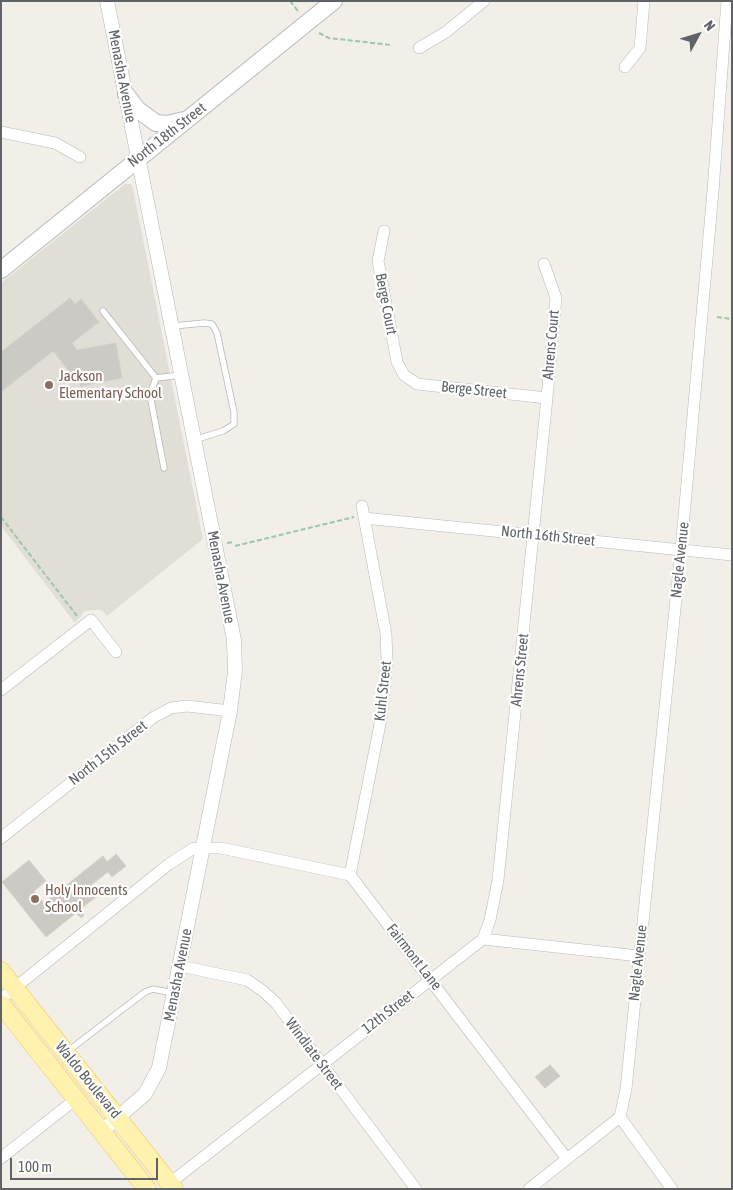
<!DOCTYPE html>
<html>
<head>
<meta charset="utf-8">
<style>
	body { margin:0 }
	#map { position:relative; width:733px; height:1190px; overflow:hidden; background:#f1efe8; font-family:"Asap Condensed",sans-serif }
	canvas { display:block }
	.frame { position:absolute; inset:0; border:2px solid #5f6368; pointer-events:none }
	.north { position:absolute; left:673px; top:10px; width:50px; height:50px; -webkit-text-stroke:4px #fff; paint-order:stroke; rotate:51deg; font-size:14px; font-weight:700; line-height:20px; text-align:center; color:#5f6368 }
	.north::after { content:''; display:block; margin:auto; width:18px; height:22px; background:#5f6368; clip-path:polygon(50% 0,100% 100%,50% 72%,0 100%) }
	.scale { position:absolute; left:10px; top:1158px; width:148px; height:22px; box-sizing:border-box; border:2px solid #5f6368; border-top:0; padding-left:6px; font-size:15px; line-height:18px; white-space:nowrap; color:#5f6368; -webkit-text-stroke:4px #fff; paint-order:stroke }
</style>
</head>
<body>
<div id="map">
<canvas width="733" height="1190"></canvas>
<div class="frame"></div>
<div class="north">N</div>
<div class="scale">100 m</div>
</div>
<script>
const g = document.querySelector('canvas').getContext('2d');
g.lineJoin = 'round';
function paint(path, color) { g.fillStyle = color; g.fill(path, 'evenodd'); }
const toPath = rows => new Path2D(rows.map(r => 'M' + r).join(''));
function strokePath(path, color, width, dash) { g.strokeStyle = color; g.lineWidth = width; g.lineCap = dash ? 'butt' : 'round'; g.setLineDash(dash || []); g.stroke(path); }
function label(font, color, halo, rows, align = 'center') {
  g.font = font + ' "Asap Condensed",sans-serif'; g.lineWidth = 4.5; g.setLineDash([]); g.textBaseline = 'middle'; g.strokeStyle = halo; g.fillStyle = color; for (const [text, x, y, turn = 0] of rows) {
    g.save(); g.translate(x, y); g.rotate((+turn || 0) * Math.PI / 180); g.textAlign = isNaN(turn) ? turn : align; if (halo) g.strokeText(text, 0, 0); g.fillText(text, 0, 0); g.restore();
  }
}
paint(toPath([
	[125,184,131,184,133,189,203,539,107,616,102,610,89,610,84,612,75,623,1,526,1,283]
]), '#e1ded6');
const building = toPath([
	[70,298,75,304,81,299,99,322,72,343,77,350,116,343,122,378,81,386,53,351,1,392,1,352,70,298],
	[116,854,126,866,112,877,108,872,91,885,99,895,80,909,84,915,81,918,76,913,46,937,2,882,29,860,46,881,34,891,44,903,103,856,107,862,116,854],
	[550,1065,560,1076,545,1088,535,1077,550,1065]
]);
paint(building, '#cccac5');
strokePath(building, '#d6d1c6', 1);
const service = toPath([
	[103,311,156,378],
	[173,326,204,323,212,324,217,333,234,412,234,424,223,431,194,440],
	[164,468,150,395,156,378,181,375],
	[68,1051,145,992,153,989,173,993]
]);
const minor = toPath([
	[419,48,446,32,484,1],
	[625,67,640,48,644,1],
	[1,132,55,143,80,157],
	[384,231,378,261,397,362,404,375,417,384,547,398],
	[364,518,732,555],
	[1,690,91,620,116,652],
	[1,838,154,717,171,708,187,706,230,711],
	[350,875,381,719,387,661,386,634,362,506],
	[483,939,490,920,498,880,547,398,556,298,544,264],
	[180,966,247,980,263,991,276,1003,416,1189],
	[1,999,169,864,194,848,221,848,350,875,567,1159],
	[620,1117,626,1089,681,550,713,191,727,1],
	[620,1117,672,1189],
	[1,1158,76,1099],
	[170,1183,483,939,639,956],
	[529,1189,620,1117]
]);
const tertiary = toPath([
	[102,1131,145,1094,159,1068,230,711,235,671,234,640,107,1]
]);
const secondary = toPath([
	[126,94,137,109,156,123,167,124,184,120],
	[1,270,334,1]
]);
const primary = toPath([
	[1,971,174,1189],
	[1,1004,147,1189]
]);
strokePath(service, '#b5b8bc', 7);
strokePath(minor, '#b5b8bc', 12);
strokePath(tertiary, '#b5b8bc', 15);
strokePath(secondary, '#b6babf', 18);
strokePath(primary, '#f2c960', 19);
strokePath(toPath([
	[290,1,298,11],
	[319,33,329,38,391,45],
	[717,317,732,319],
	[1,517,77,616],
	[227,543,234,542],
	[235,546,354,517]
]), '#9cc7a9', 2, [5, 2.5]);
strokePath(service, '#fff', 5.5);
strokePath(minor, '#fff', 11);
strokePath(tertiary, '#fff', 14);
strokePath(secondary, '#fff', 16);
strokePath(primary, '#fff2af', 18);
for (const [x, y, r, color] of [
	[49,385,5,"#8d6e63"],
	[35,899,5,"#8d6e63"]
]) { const dot = new Path2D(); dot.arc(x, y, r, 0, 2 * Math.PI); g.fillStyle = color; g.fill(dot); strokePath(dot, '#fff', 2); }
label('15px', '#5f6368', '#fff', [
	["Menasha Avenue",122,76,79],
	["North 18th Street",167,135,-38],
	["Berge Court",386,304,79],
	["Ahrens Court",551,345,-85],
	["Berge Street",474,390,6],
	["North 16th Street",548,536,6],
	["Nagle Avenue",680,560,-84],
	["Menasha Avenue",221,577,79],
	["Ahrens Street",520,670,-84],
	["Kuhl Street",383,691,-84],
	["North 15th Street",108,753,-38],
	["Fairmont Lane",414,957,52],
	["Nagle Avenue",638,963,-84],
	["Menasha Avenue",178,975,-79],
	["12th Street",388,1012,-38],
	["Windiate Street",314,1054,53],
	["Waldo Boulevard",88,1080,51]
]);
label('15px', '#785e54', '#fff', [
	["Jackson",59,376],
	["Elementary School",59,393],
	["Holy Innocents",45,890],
	["School",45,907]
], 'left');
</script>
</body>
</html>
